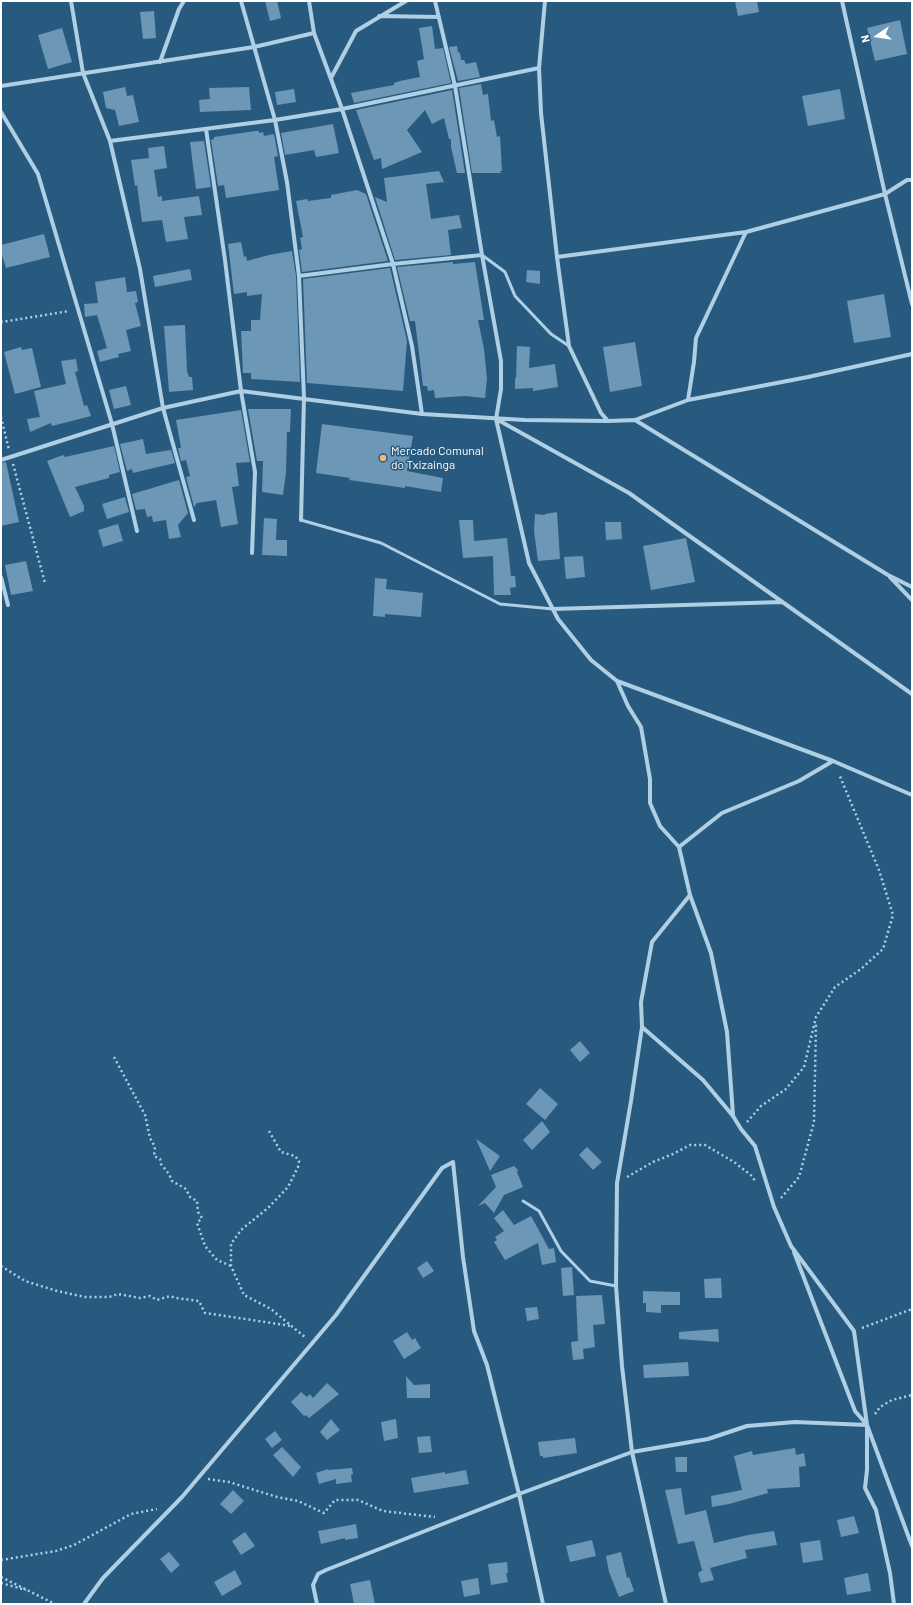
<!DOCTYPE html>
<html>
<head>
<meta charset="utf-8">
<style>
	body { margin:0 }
	#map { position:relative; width:913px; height:1605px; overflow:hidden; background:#285a7f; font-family:Barlow,sans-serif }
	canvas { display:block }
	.frame { position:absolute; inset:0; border:2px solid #fff; pointer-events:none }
	.north { position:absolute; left:857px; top:16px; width:40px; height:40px; -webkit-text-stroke:3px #285a7f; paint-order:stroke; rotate:257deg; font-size:11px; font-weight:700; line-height:16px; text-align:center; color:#fff }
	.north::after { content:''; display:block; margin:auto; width:14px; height:18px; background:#fff; clip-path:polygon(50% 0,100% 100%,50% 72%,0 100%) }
</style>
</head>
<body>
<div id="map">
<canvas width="913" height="1605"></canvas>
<div class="frame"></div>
<div class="north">N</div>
</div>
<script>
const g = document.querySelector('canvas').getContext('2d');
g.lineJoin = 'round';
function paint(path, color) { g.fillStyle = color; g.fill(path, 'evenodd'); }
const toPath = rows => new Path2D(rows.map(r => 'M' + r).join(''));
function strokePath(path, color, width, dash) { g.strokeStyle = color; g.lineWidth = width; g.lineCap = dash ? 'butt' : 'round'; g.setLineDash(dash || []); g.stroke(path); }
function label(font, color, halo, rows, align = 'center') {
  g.font = font + ' Barlow,sans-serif'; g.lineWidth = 3; g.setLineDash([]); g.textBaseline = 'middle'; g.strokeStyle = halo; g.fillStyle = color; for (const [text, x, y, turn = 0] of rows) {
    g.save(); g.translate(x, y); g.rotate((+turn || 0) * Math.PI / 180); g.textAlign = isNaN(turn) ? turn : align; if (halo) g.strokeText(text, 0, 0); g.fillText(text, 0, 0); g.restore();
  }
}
paint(toPath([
	[265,1,277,1,281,18,270,21],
	[735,1,757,1,759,12,738,16],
	[154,11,156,38,143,39,140,12],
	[900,20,907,54,875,61,867,28],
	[432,26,435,49,443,48,451,83,354,103,351,93,394,85,394,83,400,81,420,77,417,61,424,59,419,28],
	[62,28,72,62,48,69,38,35],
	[457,46,458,52,460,53,461,60,464,60,466,64,476,62,480,77,458,81,449,47],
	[481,84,483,95,488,94,491,121,494,120,497,137,500,136,502,171,500,171,501,173,472,173,459,88],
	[125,87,127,96,133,95,139,122,119,126,115,110,106,108,103,92],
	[249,87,251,110,200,112,199,100,210,99,209,88],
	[294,89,296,102,277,105,275,92],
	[840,89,845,119,808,126,802,96],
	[452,90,465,173,457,173,451,147,451,139,449,139,444,118,432,124,425,110,407,130,422,152,382,169,381,158,374,160,356,110],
	[333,124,339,153,316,157,314,150,285,155,281,133],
	[255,131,259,131,259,133,263,132,264,136,274,134,278,156,274,157,279,190,226,198,224,185,218,186,211,140,214,139,214,137],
	[204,141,211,187,196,189,190,142],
	[164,146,167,168,154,170,158,197,162,196,162,201,199,196,202,215,184,217,188,239,166,242,162,220,142,222,137,185,135,186,131,160,149,158,148,148],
	[439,171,444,182,426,184,431,219,459,215,462,228,448,230,451,255,395,260,375,197,387,202,384,178],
	[357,190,366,194,388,261,302,272,299,250,302,249,300,238,303,237,296,201,307,199,308,201,331,198,331,195],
	[44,234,50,257,6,268,1,252,1,245],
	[241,242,244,257,246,256,247,261,269,255,292,251,296,276,300,382,251,379,251,373,243,373,241,331,251,331,251,320,260,320,262,294,247,296,247,292,234,294,228,244],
	[453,262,453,264,475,262,484,320,478,320,484,349,487,379,485,398,465,396,435,398,434,390,428,391,427,386,423,386,415,321,410,321,397,267],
	[390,268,407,341,403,391,307,383,303,279],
	[190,269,192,280,155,287,153,276],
	[527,270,540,271,540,284,526,282],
	[125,277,127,292,136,291,138,302,135,303,141,326,126,330,131,351,118,354,119,357,100,362,97,351,107,348,97,315,85,317,84,304,98,303,95,282],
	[884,294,891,337,854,343,847,301],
	[185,325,187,371,189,377,192,377,193,390,169,392,164,326],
	[635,342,642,386,610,392,603,347],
	[517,346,530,347,529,368,555,364,558,387,533,391,533,388,515,389,515,378,516,378],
	[21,347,22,350,32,348,41,387,15,394,4,352],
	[76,359,78,371,75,372,84,406,87,405,91,416,52,426,51,423,30,432,27,419,40,417,34,391,66,384,61,361],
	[126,386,131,405,114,409,109,390],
	[248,409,291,409,290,432,287,432,286,472,283,495,262,492,263,461,257,461],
	[241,410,250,462,236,463,239,486,232,487,238,524,221,527,216,500,197,503,194,507,186,477,190,476,186,460,181,461,178,448,181,448,176,420],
	[322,424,413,436,407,471,443,478,441,492,405,486,405,488,349,480,350,478,316,473],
	[143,439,146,454,171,450,175,463,133,473,132,469,127,471,120,444],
	[114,446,120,472,109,475,109,478,75,487,84,506,84,511,70,517,47,461,63,455,65,457],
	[6,462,19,522,1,526,1,463],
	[179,480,188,513,178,525,181,537,169,539,166,520,153,522,152,516,147,517,145,509,136,510,132,494],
	[125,497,129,512,107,519,102,504],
	[557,512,560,559,538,561,534,531,535,514,545,515,545,514],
	[264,518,277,519,276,540,287,540,287,556,262,555],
	[459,520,473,520,474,541,507,538,511,576,515,576,516,587,510,588,511,595,494,595,493,556,463,558],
	[605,522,621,522,622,539,606,540],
	[118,524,123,541,103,547,98,530],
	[686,538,695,582,651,590,643,546],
	[583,556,585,577,566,579,564,557],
	[26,561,33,591,11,595,5,565],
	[375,578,387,579,386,589,423,593,421,617,385,614,385,617,373,616],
	[580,1041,590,1053,580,1062,570,1050],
	[540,1088,558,1104,545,1120,526,1104],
	[542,1121,550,1132,532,1150,523,1140],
	[476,1139,500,1156,490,1171],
	[587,1147,602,1162,593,1170,579,1155],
	[514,1166,518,1170,517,1172,523,1187,504,1195,494,1213,485,1203,478,1206,496,1187,491,1175],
	[503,1210,514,1225,531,1216,549,1249,554,1248,556,1262,542,1265,538,1243,505,1260,494,1242,497,1240,495,1237,504,1231,494,1218],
	[427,1261,434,1271,423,1278,417,1268],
	[572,1267,574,1295,563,1296,561,1268],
	[721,1278,722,1298,705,1298,704,1279],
	[643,1291,680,1292,680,1305,661,1305,661,1313,646,1312,646,1303,643,1303],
	[602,1295,605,1324,593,1325,595,1347,583,1349,584,1359,573,1360,571,1342,578,1341,576,1296],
	[537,1307,539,1319,527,1321,525,1308],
	[718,1329,719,1342,679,1339,679,1332],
	[407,1332,412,1340,415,1338,421,1348,404,1359,393,1341],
	[688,1362,689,1376,644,1378,643,1365],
	[406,1376,414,1385,430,1384,430,1398,407,1398],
	[327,1383,339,1394,309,1418,306,1415,304,1416,291,1402,301,1392,307,1397,310,1394,313,1398],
	[331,1419,340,1430,327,1440,320,1432],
	[396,1419,398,1438,384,1441,381,1422],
	[275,1431,282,1440,272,1448,265,1439],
	[430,1436,432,1452,419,1453,417,1437],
	[575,1438,577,1453,543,1458,543,1456,540,1456,538,1442],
	[282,1447,301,1467,293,1477,273,1455],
	[795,1448,796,1455,804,1453,806,1466,799,1467,800,1487,767,1489,768,1493,729,1504,712,1507,711,1496,742,1490,734,1456,752,1451,753,1455],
	[675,1457,687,1457,687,1472,676,1472],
	[352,1468,353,1474,351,1475,352,1482,336,1484,336,1479,319,1484,316,1473,328,1469,328,1470],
	[466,1470,469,1484,414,1493,411,1478,445,1472,445,1474],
	[681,1488,685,1515,706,1510,714,1543,748,1535,774,1531,777,1545,745,1550,747,1558,710,1568,714,1580,701,1583,698,1573,704,1569,702,1570,694,1541,678,1544,665,1490],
	[233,1490,244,1501,231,1514,220,1504],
	[854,1516,859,1533,841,1537,837,1520],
	[356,1524,358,1538,345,1540,345,1538,321,1544,318,1531],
	[245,1532,255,1546,241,1555,232,1541],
	[592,1540,596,1556,570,1562,566,1546],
	[820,1540,823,1560,803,1563,800,1543],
	[169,1552,180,1565,171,1573,160,1559],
	[621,1552,627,1578,629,1577,634,1591,619,1597,609,1572,606,1556],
	[507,1562,508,1573,506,1573,508,1582,491,1585,488,1564],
	[235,1570,242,1584,222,1596,214,1582],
	[868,1573,871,1591,847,1595,844,1578],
	[478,1578,480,1594,464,1597,461,1581],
	[370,1580,375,1604,354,1604,350,1584]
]), '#6c97b6');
strokePath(toPath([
	[1,321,2,322,69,311],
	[1,417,9,450],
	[13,464,45,583],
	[114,1057,145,1115,150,1138,155,1147,154,1156,160,1159,161,1164,169,1174,172,1181,186,1189,190,1197,197,1201,198,1212,202,1218,197,1223,205,1246,217,1260,231,1266],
	[747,1122,761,1106,786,1089,804,1067,816,1017,835,987,861,969,883,949,893,915,879,870,839,774],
	[269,1131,281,1152,295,1156,299,1161,298,1167,288,1187,268,1208,241,1230,231,1244,231,1266,244,1295,271,1309,306,1338],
	[627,1177,653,1162,673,1154,690,1145,705,1145,734,1162,752,1176,755,1181],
	[781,1198,799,1177,814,1122,816,1024],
	[1,1266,25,1281,57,1291,85,1297,109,1297,118,1294,140,1298,150,1296,157,1300,170,1296,176,1298,199,1301,205,1313,292,1326],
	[862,1328,912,1309],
	[875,1414,880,1407,892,1400,912,1395],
	[208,1479,229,1482,277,1497,298,1501,324,1513,335,1500,358,1500,383,1511,435,1517],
	[1,1560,56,1551,74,1545,131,1514,157,1509],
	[1,1577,55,1604],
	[1,1583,26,1590]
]), '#afcfe5', 2.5, [2, 3]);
strokePath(toPath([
	[482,255,505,272,515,296,551,334,569,346],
	[301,520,381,543,500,604,553,609],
	[523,1201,539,1211,561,1251,590,1281,616,1286]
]), '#afcfe5', 3);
strokePath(toPath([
	[71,1,83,73,110,141,140,269,163,408,194,520],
	[241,1,275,120,287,182,299,276,304,398,301,520],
	[309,1,314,33,342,109,393,264,412,346,422,414],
	[435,1,455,86,482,255,501,361,501,389,496,419,529,563,558,619,591,660,617,681,833,761],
	[545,1,539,68,541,113,557,257,569,346,601,413,608,421],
	[842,1,885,194,912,304],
	[379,16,439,17],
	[160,62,179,9,184,1],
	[331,78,356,31,406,1],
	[1,86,254,47,314,33],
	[1,112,38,174,112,424,137,531],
	[206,129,225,260,241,391,255,472,252,553],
	[110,141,275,120,342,109,539,68],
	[557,257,746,232,885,194,907,180,912,180],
	[299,276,393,264,482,255],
	[688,400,694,362,696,338,746,232],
	[498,420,629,493,912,694],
	[635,420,888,575,912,587],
	[1,460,163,408,241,391,422,414,525,420,608,421,635,420,688,400,808,377,912,354],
	[1,577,8,605],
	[890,577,912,600],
	[553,609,782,602],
	[617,681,628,706,641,727,650,779,650,803,660,826,679,847],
	[690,895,711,953,727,1032,733,1115],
	[642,1027,703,1080,733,1116,741,1129,755,1146,774,1207,791,1246,854,1331,867,1425,912,1546],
	[794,1252,855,1411,867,1425,867,1470,865,1488,876,1510,890,1573,894,1604],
	[84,1604,103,1578,182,1497,336,1315,442,1168,453,1162,463,1257,474,1331,487,1365,519,1494,543,1604],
	[317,1604,313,1585,318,1574,326,1570,519,1494,632,1452,708,1439,747,1426,795,1422,867,1425],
	[666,1604,632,1452,622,1366,616,1286,617,1183,631,1101,642,1027,641,1002,652,942,690,895,679,847,722,813,799,781,833,761,912,795]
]), '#afcfe5', 4);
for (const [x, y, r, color] of [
	[383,458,4,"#edbb76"]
]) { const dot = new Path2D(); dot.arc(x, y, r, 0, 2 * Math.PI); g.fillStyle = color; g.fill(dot); strokePath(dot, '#285a7f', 1.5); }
label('12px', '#fff', '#285a7f', [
	["Mercado Comunal",391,451],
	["do Txizainga",391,465]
], 'left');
</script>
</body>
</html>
